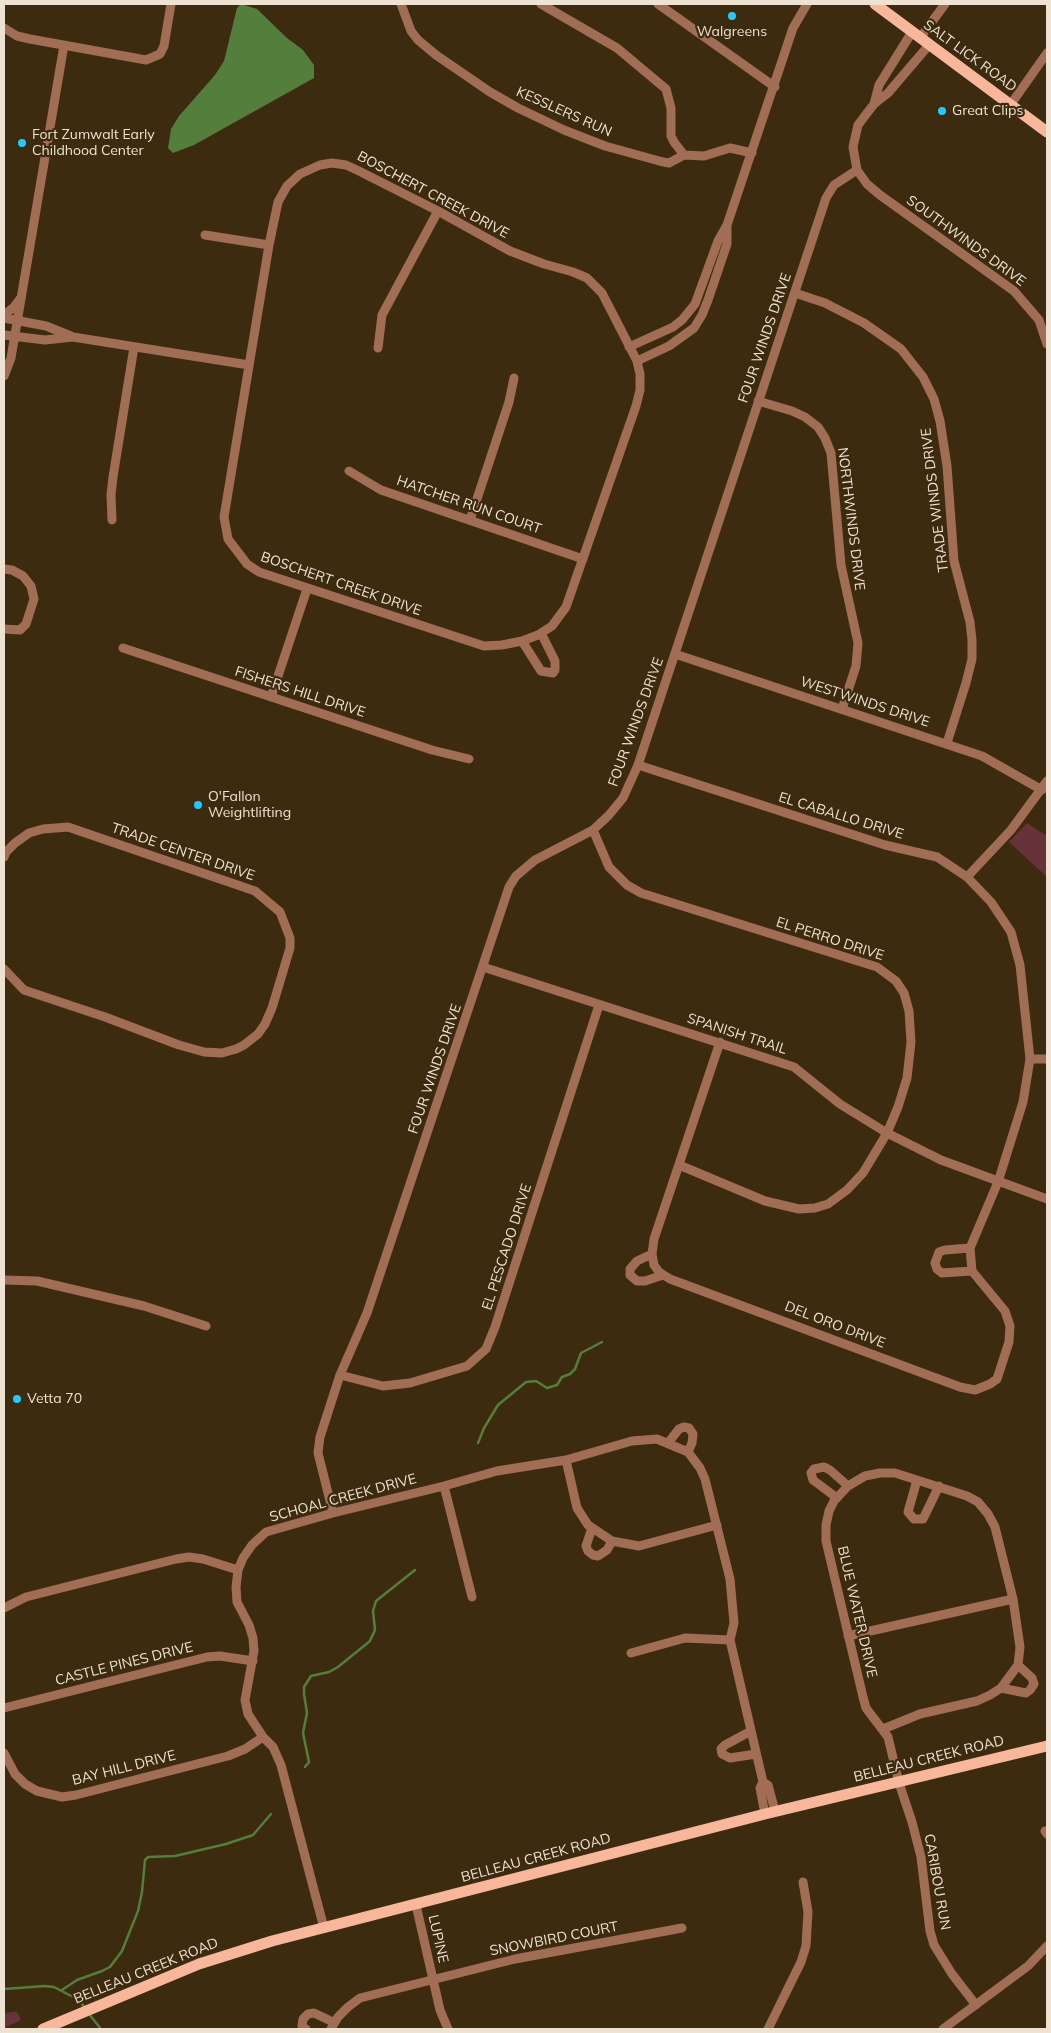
<!DOCTYPE html>
<html>
<head>
<meta charset="utf-8">
<style>
	body { margin:0 }
	#map { position:relative; width:1051px; height:2033px; overflow:hidden; background:#3d2b0f; font-family:Mulish,sans-serif }
	canvas { display:block }
	.frame { position:absolute; inset:0; border:5px solid #eee2d2; pointer-events:none }
</style>
</head>
<body>
<div id="map">
<canvas width="1051" height="2033"></canvas>
<div class="frame"></div>
</div>
<script>
const g = document.querySelector('canvas').getContext('2d');
g.lineJoin = 'round';
function paint(path, color) { g.fillStyle = color; g.fill(path, 'evenodd'); }
const toPath = rows => new Path2D(rows.map(r => 'M' + r).join(''));
function strokePath(path, color, width, dash) { g.strokeStyle = color; g.lineWidth = width; g.lineCap = dash ? 'butt' : 'round'; g.setLineDash(dash || []); g.stroke(path); }
function label(font, color, halo, rows, align = 'center') {
  g.font = font + ' Mulish,sans-serif'; g.lineWidth = 4.5; g.setLineDash([]); g.textBaseline = 'middle'; g.strokeStyle = halo; g.fillStyle = color; for (const [text, x, y, turn = 0] of rows) {
    g.save(); g.translate(x, y); g.rotate((+turn || 0) * Math.PI / 180); g.textAlign = isNaN(turn) ? turn : align; if (halo) g.strokeText(text, 0, 0); g.fillText(text, 0, 0); g.restore();
  }
}
paint(toPath([
	[1027,823,1047,836,1047,877,1009,842],
	[11,2012,17,2012,21,2020,4,2028,4,2014]
]), '#673338');
paint(toPath([
	[241,4,257,9,287,38,303,50,314,65,314,78,194,145,173,153,168,148,171,129,179,116,215,75,224,61,237,8]
]), '#537e3c');
strokePath(toPath([
	[478,1443,484,1428,498,1405,520,1387,526,1382,536,1381,547,1388,557,1385,562,1377,570,1374,575,1369,581,1353,602,1342],
	[305,1767,309,1762,303,1733,307,1713,304,1694,304,1687,311,1676,329,1672,338,1667,370,1641,375,1630,373,1611,376,1601,415,1570],
	[4,1989,45,1986,54,1987,79,2000,85,2008],
	[62,1990,77,1980,102,1971,110,1967,122,1951,138,1911,142,1892,145,1860,148,1857,175,1856,226,1844,253,1835,271,1814],
	[89,2014,101,2029]
]), '#537e3c', 2.5);
strokePath(toPath([
	[401,4,411,31,418,40,436,55,490,92,518,108,564,130,605,146,663,162,669,163,684,155,704,156,730,148,752,153],
	[541,4,617,48,666,89,671,108,671,136,674,142,684,155],
	[658,4,775,87],
	[4,28,17,36,30,39,146,60,160,54,164,46,171,4],
	[920,38,945,4],
	[929,45,888,93,874,104,858,125,853,147,857,170,867,184,880,195,1014,291,1039,320,1047,344],
	[874,104,879,85,912,32],
	[1011,104,1047,53],
	[332,163,346,165,359,171,438,211,510,251,544,264,573,272,587,278,602,293,637,361,640,374,640,390,636,406,566,607,552,626,538,635,522,641,502,645,484,646,259,572,247,564,228,539,224,517,269,245,278,202,287,186,300,174,320,165,332,163],
	[205,235,269,245],
	[795,293,825,303,864,323,901,349,923,377,934,399,940,421,947,466,954,561,970,622,972,640,972,659,966,683,947,743],
	[4,315,14,307,20,299],
	[4,318,46,326,71,336],
	[4,335,45,340,73,337,249,365],
	[629,347,673,327,682,320,695,304,718,241,727,225,793,28,807,4],
	[378,348,382,315,438,211],
	[637,361,669,346,694,328,702,315,708,300,727,244,727,226],
	[4,376,11,358,64,45],
	[758,401,792,411,805,417,818,427,825,438,831,453,841,565,858,643,856,666,842,709],
	[349,471,381,490,583,559],
	[112,520,111,495,113,477,134,347],
	[470,520,509,402,514,378],
	[4,569,12,570,23,576,31,586,34,599,26,624,20,630,4,629],
	[522,641,541,671,553,673,555,670,555,661,541,633],
	[123,648,432,750,469,759],
	[675,654,982,756,1042,790],
	[271,697,307,589],
	[638,765,885,845,937,857,967,877,991,902,1011,932,1020,965,1030,1059,1023,1102,998,1182,970,1248,972,1271,1005,1311,1010,1326,1009,1342,997,1379,990,1384,975,1390,960,1387,670,1279,659,1272,654,1265,652,1254,654,1239,720,1042],
	[593,830,609,867,627,885,641,893,877,967,896,981,904,993,909,1011,911,1042,907,1078,898,1107,887,1133,863,1173,847,1190,828,1204,815,1208,799,1209,765,1201,679,1165],
	[4,857,6,852,15,843,29,833,43,829,68,827,255,891,280,912,290,938,290,948,272,1008,265,1024,258,1034,244,1045,236,1049,222,1053,204,1052,179,1045,105,1017,24,990,4,969],
	[967,877,1011,830,1047,781],
	[483,967,794,1067,840,1104,887,1133,941,1160,1047,1199],
	[1030,1059,1047,1059],
	[970,1248,945,1250,939,1252,935,1263,937,1269,942,1273,972,1271],
	[652,1254,637,1261,630,1269,630,1275,637,1281,645,1281,663,1275],
	[4,1280,37,1281,144,1306,206,1326],
	[340,1375,383,1386,410,1383,467,1366,486,1349,495,1327,599,1005],
	[668,1443,679,1429,684,1427,689,1428,693,1434,692,1443,688,1452],
	[566,1460,577,1508,588,1525,612,1541,639,1546,717,1525],
	[917,1480,908,1512,914,1519,923,1519,939,1486],
	[444,1486,472,1597],
	[837,1498,813,1480,811,1473,814,1469,824,1467,830,1470,848,1486],
	[333,1513,318,1453,320,1437,340,1375,367,1313,509,887,516,876,535,860,593,830,609,815,623,798,638,765,826,198,834,185,857,170],
	[592,1528,586,1546,588,1551,593,1555,598,1556,607,1550,612,1541],
	[4,1608,26,1597,176,1559,189,1557,203,1559,238,1570],
	[848,1636,1013,1599],
	[631,1653,685,1638,730,1640],
	[1001,1688,1026,1693,1030,1690,1034,1684,1032,1678,1018,1665],
	[4,1708,207,1657,220,1656,253,1661],
	[883,1729,920,1714,977,1701,990,1695,1001,1688,1018,1665,1020,1647,1013,1599,995,1527,988,1514,978,1502,967,1496,895,1473,880,1473,865,1476,848,1486,834,1501,829,1511,826,1525,826,1541,863,1697,866,1708,888,1737,899,1783,912,1822,921,1857,930,1931,934,1945,952,1974,976,2005],
	[751,1731,725,1745,721,1749,722,1754,730,1758,756,1754],
	[4,1753,15,1774,25,1784,37,1791,62,1797,76,1795,228,1756,245,1749,263,1737],
	[763,1782,768,1785,775,1811],
	[1045,1831,1047,1834],
	[416,1905,440,2010,448,2029],
	[324,1928,281,1765,273,1747,263,1737,248,1714,245,1700,254,1651,253,1638,249,1625,237,1602,236,1587,238,1570,243,1558,252,1545,266,1532,333,1513,444,1486,497,1471,566,1460,632,1441,657,1439,688,1452,700,1468,705,1479,730,1579,734,1623,730,1640,763,1782,760,1788,765,1814],
	[306,2029,302,2026,303,2019,308,2014,314,2013,333,2022],
	[331,2029,338,2017,348,2007,360,1998,515,1959,682,1928],
	[768,2029,801,1962,806,1946,808,1912,803,1882],
	[943,2029,1028,1966,1047,1946]
]), '#a16d55', 9);
strokePath(toPath([
	[875,4,1047,132],
	[43,2029,199,1964,272,1941,765,1814,1047,1746]
]), '#f8b79a', 11);
for (const [x, y, r, color] of [
	[732,16,5,"#22c9fd"],
	[942,111,5,"#22c9fd"],
	[22,143,5,"#22c9fd"],
	[198,805,5,"#22c9fd"],
	[17,1399,5,"#22c9fd"]
]) { const dot = new Path2D(); dot.arc(x, y, r, 0, 2 * Math.PI); g.fillStyle = color; g.fill(dot); strokePath(dot, '#3d2b0f', 2); }
label('14px', '#eee2d2', '#3d2b0f', [
	["Walgreens",732,32,"center"],
	["Great Clips",952,111],
	["Fort Zumwalt Early",32,135],
	["Childhood Center",32,151],
	["O'Fallon",208,797],
	["Weightlifting",208,813],
	["Vetta 70",27,1399]
], 'left');
label('14px', '#eee2d2', '#3d2b0f', [
	["SALT LICK ROAD",970,56,36],
	["KESSLERS RUN",564,112,24],
	["BOSCHERT CREEK DRIVE",433,195,28],
	["SOUTHWINDS DRIVE",966,241,36],
	["FOUR WINDS DRIVE",765,338,-71],
	["TRADE WINDS DRIVE",935,500,-97],
	["HATCHER RUN COURT",469,505,19],
	["NORTHWINDS DRIVE",851,519,83],
	["BOSCHERT CREEK DRIVE",341,584,19],
	["FISHERS HILL DRIVE",300,692,18],
	["WESTWINDS DRIVE",865,702,18],
	["FOUR WINDS DRIVE",636,722,-70],
	["EL CABALLO DRIVE",841,816,17],
	["TRADE CENTER DRIVE",183,852,19],
	["EL PERRO DRIVE",830,939,18],
	["SPANISH TRAIL",737,1034,18],
	["FOUR WINDS DRIVE",435,1069,-71],
	["EL PESCADO DRIVE",507,1247,-72],
	["DEL ORO DRIVE",835,1325,21],
	["SCHOAL CREEK DRIVE",343,1498,-15],
	["BLUE WATER DRIVE",857,1612,77],
	["CASTLE PINES DRIVE",124,1664,-14],
	["BELLEAU CREEK ROAD",929,1759,-14],
	["BAY HILL DRIVE",124,1768,-14],
	["BELLEAU CREEK ROAD",536,1858,-15],
	["CARIBOU RUN",937,1882,80],
	["LUPINE",438,1939,77],
	["SNOWBIRD COURT",554,1939,-11],
	["BELLEAU CREEK ROAD",146,1971,-22]
]);
</script>
</body>
</html>
